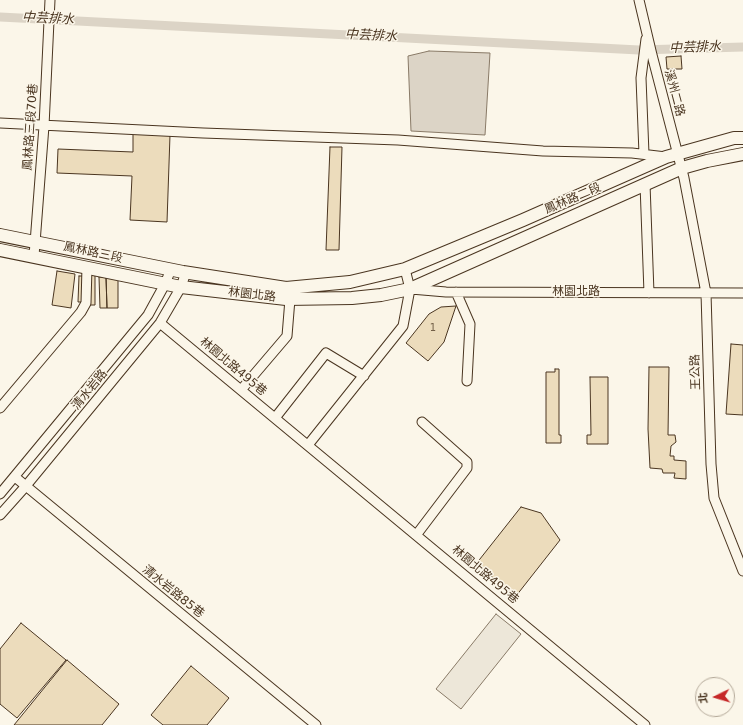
<!DOCTYPE html>
<html>
<head>
<meta charset="utf-8">
<style>
	body { margin:0 }
	#map { position:relative; width:743px; height:725px; overflow:hidden; background:#fbf6e9; font-family:"DejaVu Sans","Noto Sans TC",sans-serif }
	canvas { display:block }
	.north { position:absolute; left:695px; top:677px; width:40px; height:40px; box-sizing:border-box; background:#fbf6e9; border:1px solid #b4a999; border-radius:50%; rotate:265deg; font-size:11px; font-weight:700; line-height:16px; text-align:center; color:#4a3520 }
	.north::after { content:''; display:block; margin:auto; width:14px; height:18px; background:#c62828; clip-path:polygon(50% 0,100% 100%,50% 72%,0 100%) }
</style>
</head>
<body>
<div id="map">
<canvas width="743" height="725"></canvas>
<div class="north">北</div>
</div>
<script>
const g = document.querySelector('canvas').getContext('2d');
g.lineJoin = 'round';
function paint(path, color) { g.fillStyle = color; g.fill(path, 'evenodd'); }
const toPath = rows => new Path2D(rows.map(r => 'M' + r).join(''));
function strokePath(path, color, width, dash) { g.strokeStyle = color; g.lineWidth = width; g.lineCap = dash ? 'butt' : 'round'; g.setLineDash(dash || []); g.stroke(path); }
function label(font, color, halo, rows, align = 'center') {
  g.font = font + ' "DejaVu Sans","Noto Sans TC",sans-serif'; g.lineWidth = 3; g.setLineDash([]); g.textBaseline = 'middle'; g.strokeStyle = halo; g.fillStyle = color; for (const [text, x, y, turn = 0] of rows) {
    g.save(); g.translate(x, y); g.rotate((+turn || 0) * Math.PI / 180); g.textAlign = isNaN(turn) ? turn : align; if (halo) g.strokeText(text, 0, 0); g.fillText(text, 0, 0); g.restore();
  }
}
const parking = toPath([
	[496,614,521,634,461,709,436,689,496,614]
]);
paint(parking, '#ede7d9');
strokePath(parking, '#887966', 1);
const water = toPath([
	[429,51,490,53,485,135,411,131,408,56,429,51]
]);
paint(water, '#dcd4c6');
strokePath(water, '#887966', 1);
strokePath(toPath([
	[0,17,639,50,743,47]
]), '#dcd4c6', 9);
const building = toPath([
	[681,56,682,69,667,69,666,57,681,56],
	[133,133,170,135,167,222,130,220,132,176,57,173,58,149,133,152,133,133],
	[330,147,342,147,339,250,326,250,330,147],
	[57,271,75,274,71,308,52,305,57,271],
	[89,275,95,275,95,305,89,305,89,275],
	[79,276,85,276,84,302,78,302,79,276],
	[99,277,106,277,107,308,100,308,99,277],
	[106,277,118,277,118,308,107,308,106,277],
	[456,306,444,342,428,361,406,343,429,314,441,307,456,306],
	[731,344,743,345,743,415,726,414,731,344],
	[649,367,669,367,668,435,675,435,676,442,671,446,670,456,674,456,674,460,686,461,686,479,674,478,675,473,663,473,662,469,650,468,648,429,649,367],
	[555,369,559,369,559,435,561,435,561,443,546,443,546,372,555,372,555,369],
	[590,377,608,377,608,444,587,444,587,435,591,435,590,377],
	[521,507,541,513,560,540,516,596,476,564,521,507],
	[21,623,66,660,17,718,0,704,0,649,21,623],
	[67,660,119,704,102,725,14,725,67,660],
	[191,666,229,698,207,725,163,725,151,715,191,666]
]);
paint(building, '#ecdcbc');
strokePath(building, '#4a3520', 1);
const minor = toPath([
	[639,0,652,55,684,178,706,293,711,464,714,498,743,571],
	[0,123,203,133,398,140,543,151,632,153,666,157],
	[644,154,641,78,646,39],
	[645,184,649,293],
	[34,256,44,126,50,0],
	[411,289,446,292,743,293],
	[456,292,470,324,467,381],
	[160,323,645,725],
	[241,390,287,336,290,299],
	[0,408,81,312,86,303,87,267],
	[275,418,326,353,364,376],
	[308,445,403,326,410,289,405,269],
	[15,477,316,725],
	[0,494,148,315,165,284,171,269],
	[0,515,25,487,160,323,181,287,186,272],
	[417,534,467,468,467,462,422,422]
]);
const major = toPath([
	[0,235,183,272,286,288,350,282,405,269,523,220,666,157,734,138,743,138],
	[0,250,181,287,286,299,352,298,381,295,410,289,682,168,707,161,743,154]
]);
strokePath(minor, '#4a3520', 11);
strokePath(major, '#4a3520', 14);
strokePath(minor, '#fbf6e9', 9);
strokePath(major, '#fbf6e9', 12);
label('10px', '#725f47', null, [
	["1",433,328]
]);
label('12px', '#4a3520', '#fbf6e9', [
	["溪州二路",674,93,75],
	["鳳林路三段70巷",31,127,-86],
	["鳳林路二段",573,199,-23],
	["鳳林路三段",93,253,12],
	["林園北路",576,292],
	["林園北路",252,295,7],
	["林園北路495巷",233,367,40],
	["王公路",696,372,-92],
	["清水岩路",90,390,-51],
	["林園北路495巷",485,575,40],
	["清水岩路85巷",173,592,39]
]);
label('italic 13px', '#4a3520', '#fbf6e9', [
	["中芸排水",48,19,3],
	["中芸排水",371,36,3],
	["中芸排水",695,48,-2]
]);
</script>
</body>
</html>
